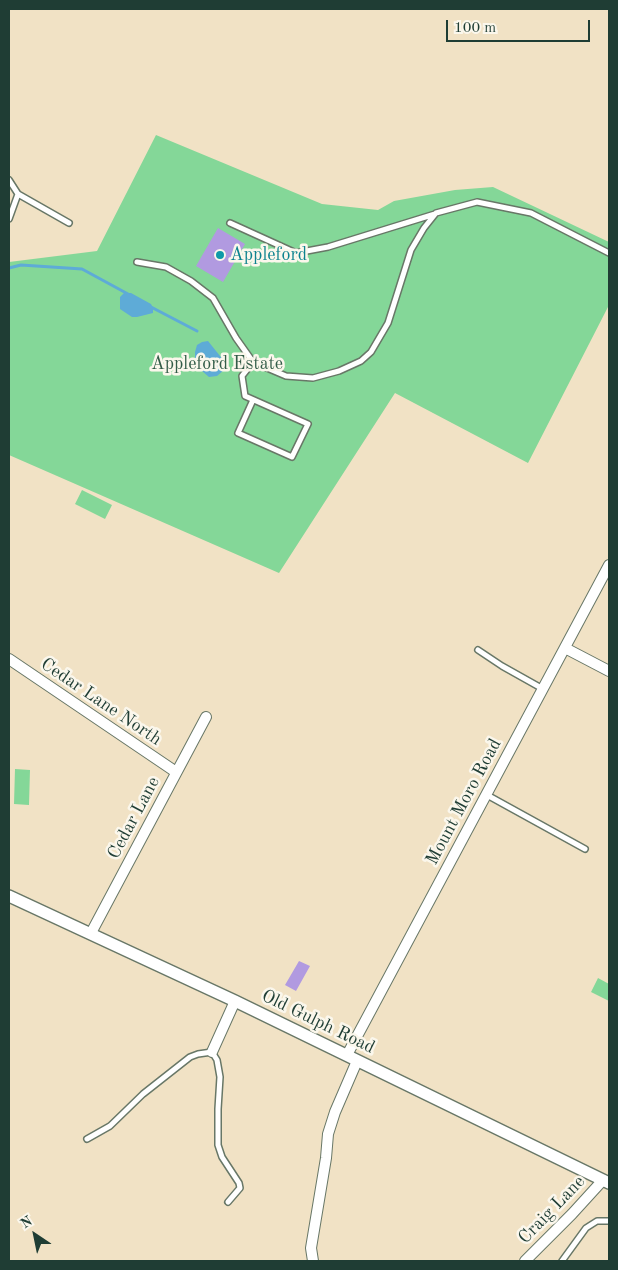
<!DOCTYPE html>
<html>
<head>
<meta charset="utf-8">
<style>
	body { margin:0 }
	#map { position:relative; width:618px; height:1270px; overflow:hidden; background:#f1e2c5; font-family:"Old Standard TT",serif }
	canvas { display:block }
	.frame { position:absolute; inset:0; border:10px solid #1f3d34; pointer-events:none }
	.north { position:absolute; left:10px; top:1210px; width:50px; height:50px; -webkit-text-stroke:4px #fbf7ec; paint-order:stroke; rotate:326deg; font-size:14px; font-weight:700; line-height:20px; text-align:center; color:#1f3d34 }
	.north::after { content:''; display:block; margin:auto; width:18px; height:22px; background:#1f3d34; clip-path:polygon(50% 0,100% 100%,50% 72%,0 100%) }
	.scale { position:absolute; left:446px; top:20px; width:144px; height:22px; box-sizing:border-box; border:2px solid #1f3d34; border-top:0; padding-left:6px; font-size:15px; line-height:18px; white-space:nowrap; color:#1f3d34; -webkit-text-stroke:4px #fbf7ec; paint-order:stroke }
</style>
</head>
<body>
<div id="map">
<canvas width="618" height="1270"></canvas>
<div class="frame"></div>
<div class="north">N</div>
<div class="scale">100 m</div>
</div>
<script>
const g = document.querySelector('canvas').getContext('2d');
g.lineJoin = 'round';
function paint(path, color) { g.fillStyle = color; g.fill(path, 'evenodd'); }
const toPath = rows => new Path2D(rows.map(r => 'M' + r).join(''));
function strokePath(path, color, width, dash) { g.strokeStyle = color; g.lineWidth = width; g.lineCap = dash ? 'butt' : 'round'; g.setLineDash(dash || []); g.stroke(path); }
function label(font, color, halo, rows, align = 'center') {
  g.font = font + ' "Old Standard TT",serif'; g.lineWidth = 5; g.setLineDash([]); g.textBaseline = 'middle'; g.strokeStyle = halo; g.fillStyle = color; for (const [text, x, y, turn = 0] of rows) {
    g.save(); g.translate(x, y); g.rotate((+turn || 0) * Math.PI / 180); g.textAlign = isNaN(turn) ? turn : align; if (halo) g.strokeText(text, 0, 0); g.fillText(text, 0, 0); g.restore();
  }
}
paint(toPath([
	[156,135,322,204,378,210,394,201,455,190,493,187,609,242,609,305,528,463,395,393,279,573,9,455,9,262,97,251],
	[82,490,112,505,105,519,75,504],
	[15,769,30,770,29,805,14,804],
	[598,978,609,984,609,1001,591,992]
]), '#84d798');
paint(toPath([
	[124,293,131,293,151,304,153,308,153,313,137,317,132,317,120,309,120,297],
	[208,341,224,361,224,370,217,376,209,377,202,371,195,360,195,352,197,345,202,342]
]), '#5eabd7');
strokePath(toPath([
	[9,268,21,265,82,269,128,294],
	[151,307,197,331]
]), '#5eabd7', 3);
paint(toPath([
	[218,228,245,244,223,282,196,266],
	[299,961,310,966,296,991,285,985]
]), '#b19ae0');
const service = toPath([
	[9,180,18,194,9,219],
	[18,194,69,223],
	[230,223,296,253,328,247,435,214],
	[137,262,166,267,191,281,213,298,236,338,253,362,286,376,313,378,339,371,361,361,371,352,388,323,411,250,424,228,436,213,477,202,531,213,609,253],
	[253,400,238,433,292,457,308,424,245,396,242,376,253,362],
	[478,650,502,666,543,689],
	[487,795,585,849],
	[87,1139,110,1126,143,1094,190,1057,198,1054,212,1052,217,1060,220,1077,218,1109,218,1145,222,1157,239,1183,240,1188,228,1202],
	[562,1261,586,1228,597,1221,609,1221]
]);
const minor = toPath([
	[565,648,609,671],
	[9,659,176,772],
	[91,933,206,717],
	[212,1052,235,1001],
	[347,1055,609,565],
	[313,1261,311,1248,326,1158,328,1134,335,1112,357,1061],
	[525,1261,572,1214,603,1180]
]);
const tertiary = toPath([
	[9,896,235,1001,609,1183]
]);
strokePath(service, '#687767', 8);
strokePath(minor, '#687767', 12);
strokePath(tertiary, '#687767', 14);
strokePath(service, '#fff', 5);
strokePath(minor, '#fff', 10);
strokePath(tertiary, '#fff', 11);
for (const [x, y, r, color] of [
	[220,255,5,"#0f9aa8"]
]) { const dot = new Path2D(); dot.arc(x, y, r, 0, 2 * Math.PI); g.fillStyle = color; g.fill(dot); strokePath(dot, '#fbf7ec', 2); }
label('18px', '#0d838f', '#fbf7ec', [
	["Appleford",230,255]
], 'left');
label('18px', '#335c48', '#fbf7ec', [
	["Appleford Estate",217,364]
]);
label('18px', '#1f3d34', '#fbf7ec', [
	["Cedar Lane North",101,702,34],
	["Mount Moro Road",464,802,-62],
	["Cedar Lane",134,818,-62],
	["Old Gulph Road",318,1022,26],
	["Craig Lane",552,1210,-46]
]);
</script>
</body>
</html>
